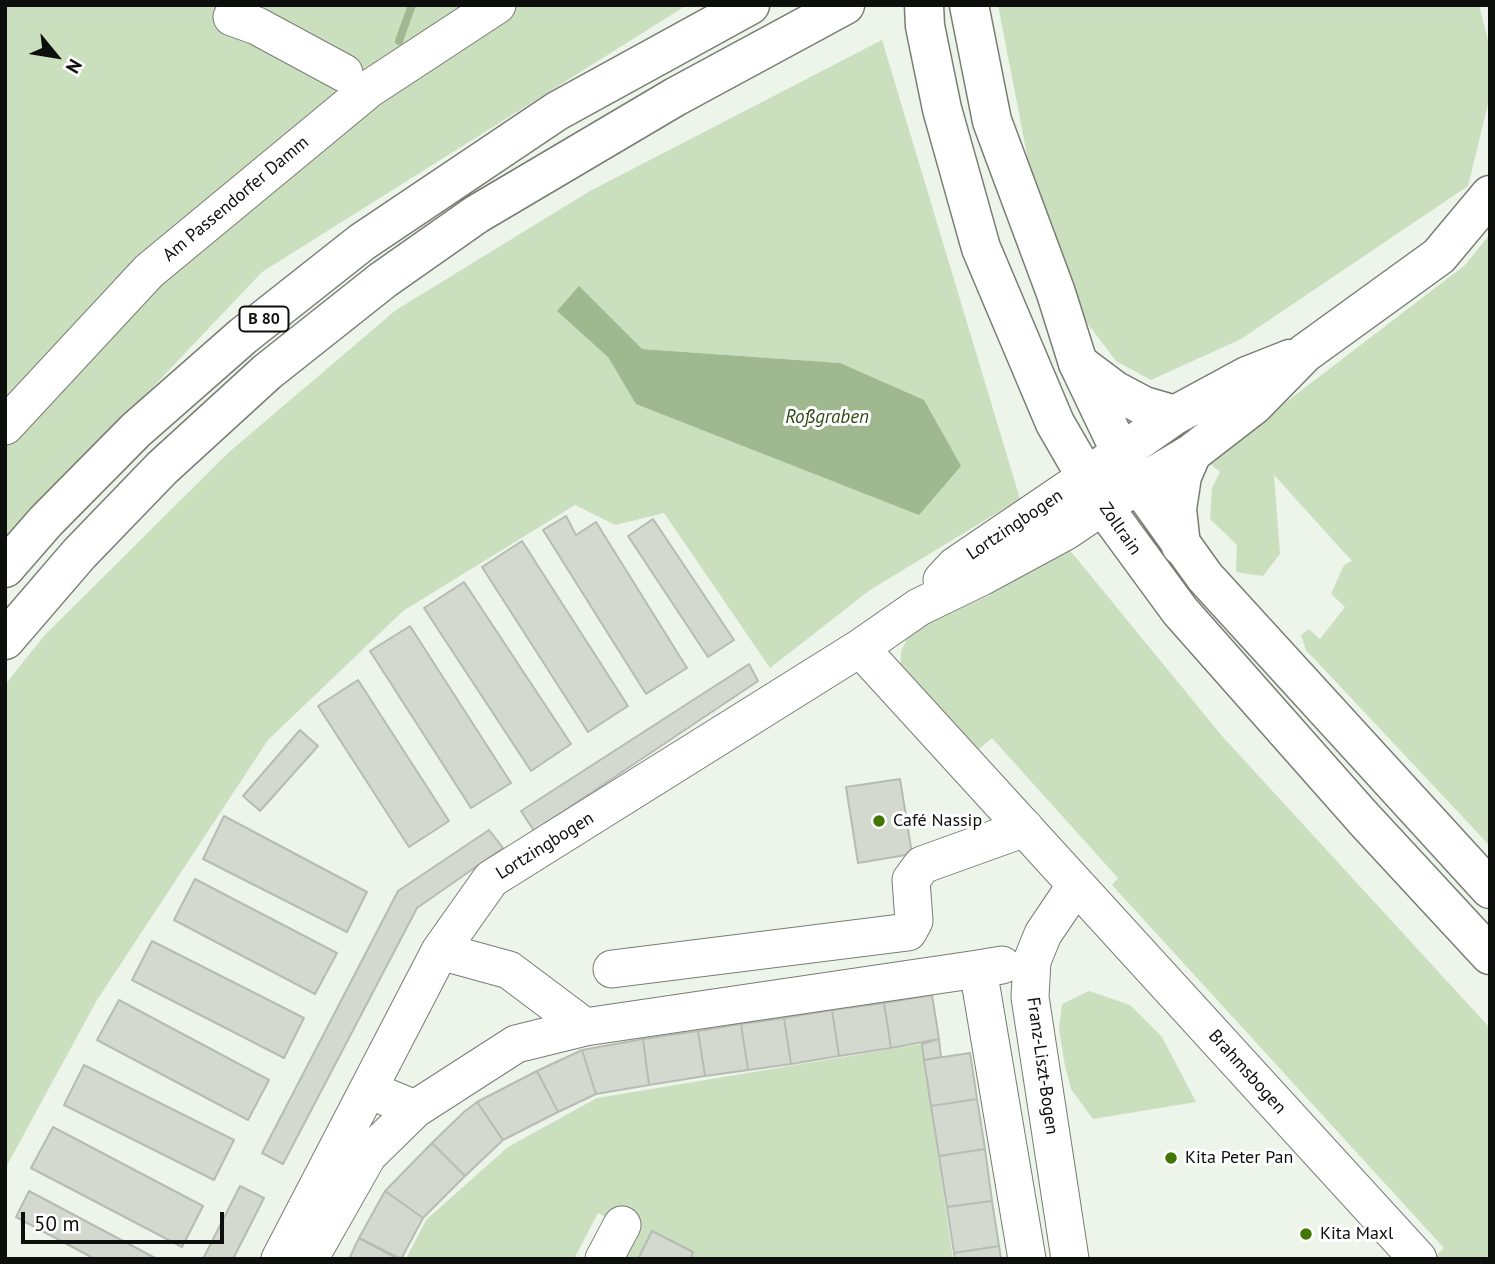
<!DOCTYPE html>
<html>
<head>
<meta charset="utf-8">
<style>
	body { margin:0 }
	#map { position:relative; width:1495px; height:1264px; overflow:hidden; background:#edf4ea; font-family:"PT Sans",sans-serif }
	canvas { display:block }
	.frame { position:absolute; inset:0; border:7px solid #0d0f0c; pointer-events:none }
	.north { position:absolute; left:21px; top:21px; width:70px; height:70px; -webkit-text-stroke:5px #fff; paint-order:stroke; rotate:120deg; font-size:19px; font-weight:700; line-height:28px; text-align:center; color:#0d0f0c }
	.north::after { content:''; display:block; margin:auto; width:24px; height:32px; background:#0d0f0c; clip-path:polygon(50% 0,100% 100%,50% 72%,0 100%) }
	.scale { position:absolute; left:21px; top:1212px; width:203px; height:32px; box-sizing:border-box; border:4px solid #0d0f0c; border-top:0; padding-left:9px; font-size:21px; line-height:24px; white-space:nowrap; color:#0d0f0c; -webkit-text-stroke:5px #fff; paint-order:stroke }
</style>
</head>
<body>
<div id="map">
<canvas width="1495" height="1264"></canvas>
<div class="frame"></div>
<div class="north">N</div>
<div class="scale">50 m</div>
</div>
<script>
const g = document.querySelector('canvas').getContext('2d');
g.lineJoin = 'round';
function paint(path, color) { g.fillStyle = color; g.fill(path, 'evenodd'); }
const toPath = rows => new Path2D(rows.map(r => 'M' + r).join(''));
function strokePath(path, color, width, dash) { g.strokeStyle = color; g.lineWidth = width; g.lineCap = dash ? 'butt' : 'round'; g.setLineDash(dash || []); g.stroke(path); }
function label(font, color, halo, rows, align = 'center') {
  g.font = font + ' "PT Sans",sans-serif'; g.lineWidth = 6; g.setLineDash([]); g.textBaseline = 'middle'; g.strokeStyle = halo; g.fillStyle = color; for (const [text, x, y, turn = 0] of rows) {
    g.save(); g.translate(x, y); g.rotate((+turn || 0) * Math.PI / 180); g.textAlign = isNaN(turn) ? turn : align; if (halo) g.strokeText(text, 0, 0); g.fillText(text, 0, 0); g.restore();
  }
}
paint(toPath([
	[5,5,687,5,262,272,5,543],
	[998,5,1479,5,1490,48,1490,96,1468,186,1241,339,1151,380,1116,361,1082,316,1035,196],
	[882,40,1020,499,870,590,770,668,664,513,615,525,575,505,403,611,268,740,97,1000,5,1169,5,685,43,637,228,453,396,310,590,191],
	[642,349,840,363,637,404,608,357],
	[1490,234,1490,846,1306,650,1301,635,1309,629,1320,639,1345,607,1331,594,1344,565,1352,561,1274,475,1280,554,1263,576,1236,572,1237,545,1210,519,1212,488,1220,472,1208,462,1465,265],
	[1068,548,1222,736,1490,1028,1490,1254,1484,1259,1433,1259,1444,1248,1112,885,1118,878,992,738,971,756,900,671,901,652,908,636,914,630,990,595],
	[1089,991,1130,1005,1162,1037,1196,1102,1093,1119,1071,1089,1065,1066,1059,1029,1062,1004],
	[922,1044,953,1259,690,1259,693,1252,653,1231,638,1259,615,1259,630,1230,598,1213,574,1259,406,1259,426,1220,508,1147,597,1098]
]), '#cadfbd');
paint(toPath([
	[579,286,642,349,840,363,924,400,961,466,919,515,636,404,608,357,557,311]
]), '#a0b890');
strokePath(toPath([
	[399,41,412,5]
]), '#a0b890', 8);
const building = toPath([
	[566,516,576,535,596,522,687,668,646,694,543,530,566,516],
	[653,519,734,640,708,657,628,536,653,519],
	[522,541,628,706,588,732,482,567,522,541],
	[464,582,571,744,531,771,424,608,464,582],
	[410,626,511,783,471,808,370,651,410,626],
	[749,664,758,681,534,831,521,811,749,664],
	[358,680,449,821,409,847,318,706,358,680],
	[300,730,318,746,260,811,243,796,300,730],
	[900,779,912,854,858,863,846,787,900,779],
	[224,816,367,892,347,932,203,859,224,816],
	[489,830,503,848,417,908,283,1164,262,1153,398,891,489,830],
	[195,879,337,953,315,994,174,920,195,879],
	[152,941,304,1018,284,1058,132,980,152,941],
	[932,995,939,1039,891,1048,884,1003,932,995],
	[119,1000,269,1080,248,1120,97,1040,119,1000],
	[884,1003,891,1048,839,1056,832,1010,884,1003],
	[832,1010,839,1056,791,1064,784,1018,832,1010],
	[784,1018,791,1064,748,1070,741,1024,784,1018],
	[741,1024,748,1070,705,1076,698,1031,741,1024],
	[698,1031,705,1076,649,1085,643,1039,698,1031],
	[643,1039,649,1085,596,1094,582,1050,643,1039],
	[939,1039,941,1057,924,1060,922,1044,939,1039],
	[582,1050,596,1094,558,1112,537,1071,582,1050],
	[970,1053,977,1099,931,1106,924,1060,970,1053],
	[84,1065,234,1140,214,1180,64,1105,84,1065],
	[537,1071,558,1112,503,1140,477,1102,537,1071],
	[977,1099,985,1149,939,1156,931,1106,977,1099],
	[477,1102,503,1140,465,1176,432,1143,464,1112,477,1102],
	[53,1127,203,1206,182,1247,31,1168,53,1127],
	[432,1143,465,1176,423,1218,385,1191,432,1143],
	[985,1149,992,1201,947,1207,939,1156,985,1149],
	[240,1186,264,1198,233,1259,203,1259,240,1186],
	[29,1191,157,1259,95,1259,16,1217,29,1191],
	[385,1191,423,1218,401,1259,359,1238,385,1191],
	[992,1201,999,1246,954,1253,947,1207,992,1201],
	[652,1231,693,1252,690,1259,638,1259,652,1231],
	[359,1238,398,1259,349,1259,359,1238],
	[999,1246,1001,1259,955,1259,954,1253,999,1246]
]);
paint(building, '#d3d9cf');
strokePath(building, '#b6bcb3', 2);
const minor = toPath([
	[232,17,257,26,344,73],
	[5,426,149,271,369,89,497,5],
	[942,580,955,566,1086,477],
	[860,648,1418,1259],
	[440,951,509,970,585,1027],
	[1002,965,978,969,1027,1259],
	[612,969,908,932,914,921,911,880,922,865,1025,828],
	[369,1090,415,1109,516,1044,585,1027,978,969],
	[280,1259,440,951,491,879,860,648,919,607,981,577,1066,531,1103,506],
	[309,1259,368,1155,415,1109],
	[604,1259,622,1225],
	[1070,1259,1030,997,1032,961,1043,934,1076,885]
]);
const major = toPath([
	[924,5,925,26,942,109,981,248,1055,423,1103,506,1180,611,1364,819,1490,955],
	[969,5,992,121,1056,293,1078,363,1121,453,1139,485,1205,577,1490,889]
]);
const highway = toPath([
	[1078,363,1114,390,1144,406,1175,415],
	[1086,477,1175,415,1247,376,1290,359],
	[1103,506,1192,453,1254,405,1305,353,1439,256,1490,195],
	[1181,546,1177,509,1182,476,1192,453],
	[5,568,46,521,136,430,243,336,362,242,557,111,750,5],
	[5,640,79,554,162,468,267,372,383,280,477,214,675,97,845,5]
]);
strokePath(minor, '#787d74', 39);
strokePath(major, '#787d74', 41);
strokePath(highway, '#787d74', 41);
strokePath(minor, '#fff', 37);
strokePath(major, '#fff', 38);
strokePath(highway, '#fff', 38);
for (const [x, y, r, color] of [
	[879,821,7,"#427600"],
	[1171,1158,7,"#427600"],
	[1306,1234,7,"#427600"]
]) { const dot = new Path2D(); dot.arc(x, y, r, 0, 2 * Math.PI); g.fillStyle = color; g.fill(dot); strokePath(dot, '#fff', 2.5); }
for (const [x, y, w] of [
	[264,319,49]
]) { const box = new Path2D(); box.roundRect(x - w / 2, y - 12.5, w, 25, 5); g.fillStyle = '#fff'; g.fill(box); strokePath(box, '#0d0f0c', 2); }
label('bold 16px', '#0d0f0c', null, [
	["B 80",264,319]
]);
label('18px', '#0d0f0c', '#fff', [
	["Am Passendorfer Damm",236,199,-40],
	["Lortzingbogen",1015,525,-34],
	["Zollrain",1120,529,55],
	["Lortzingbogen",545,846,-32],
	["Franz-Liszt-Bogen",1042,1066,82],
	["Brahmsbogen",1247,1072,48]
]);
label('18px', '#0d0f0c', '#fff', [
	["Café Nassip",893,821],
	["Kita Peter Pan",1185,1158],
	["Kita Maxl",1320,1234]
], 'left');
label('italic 19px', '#2e4d13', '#fff', [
	["Roßgraben",827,418]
]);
</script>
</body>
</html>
